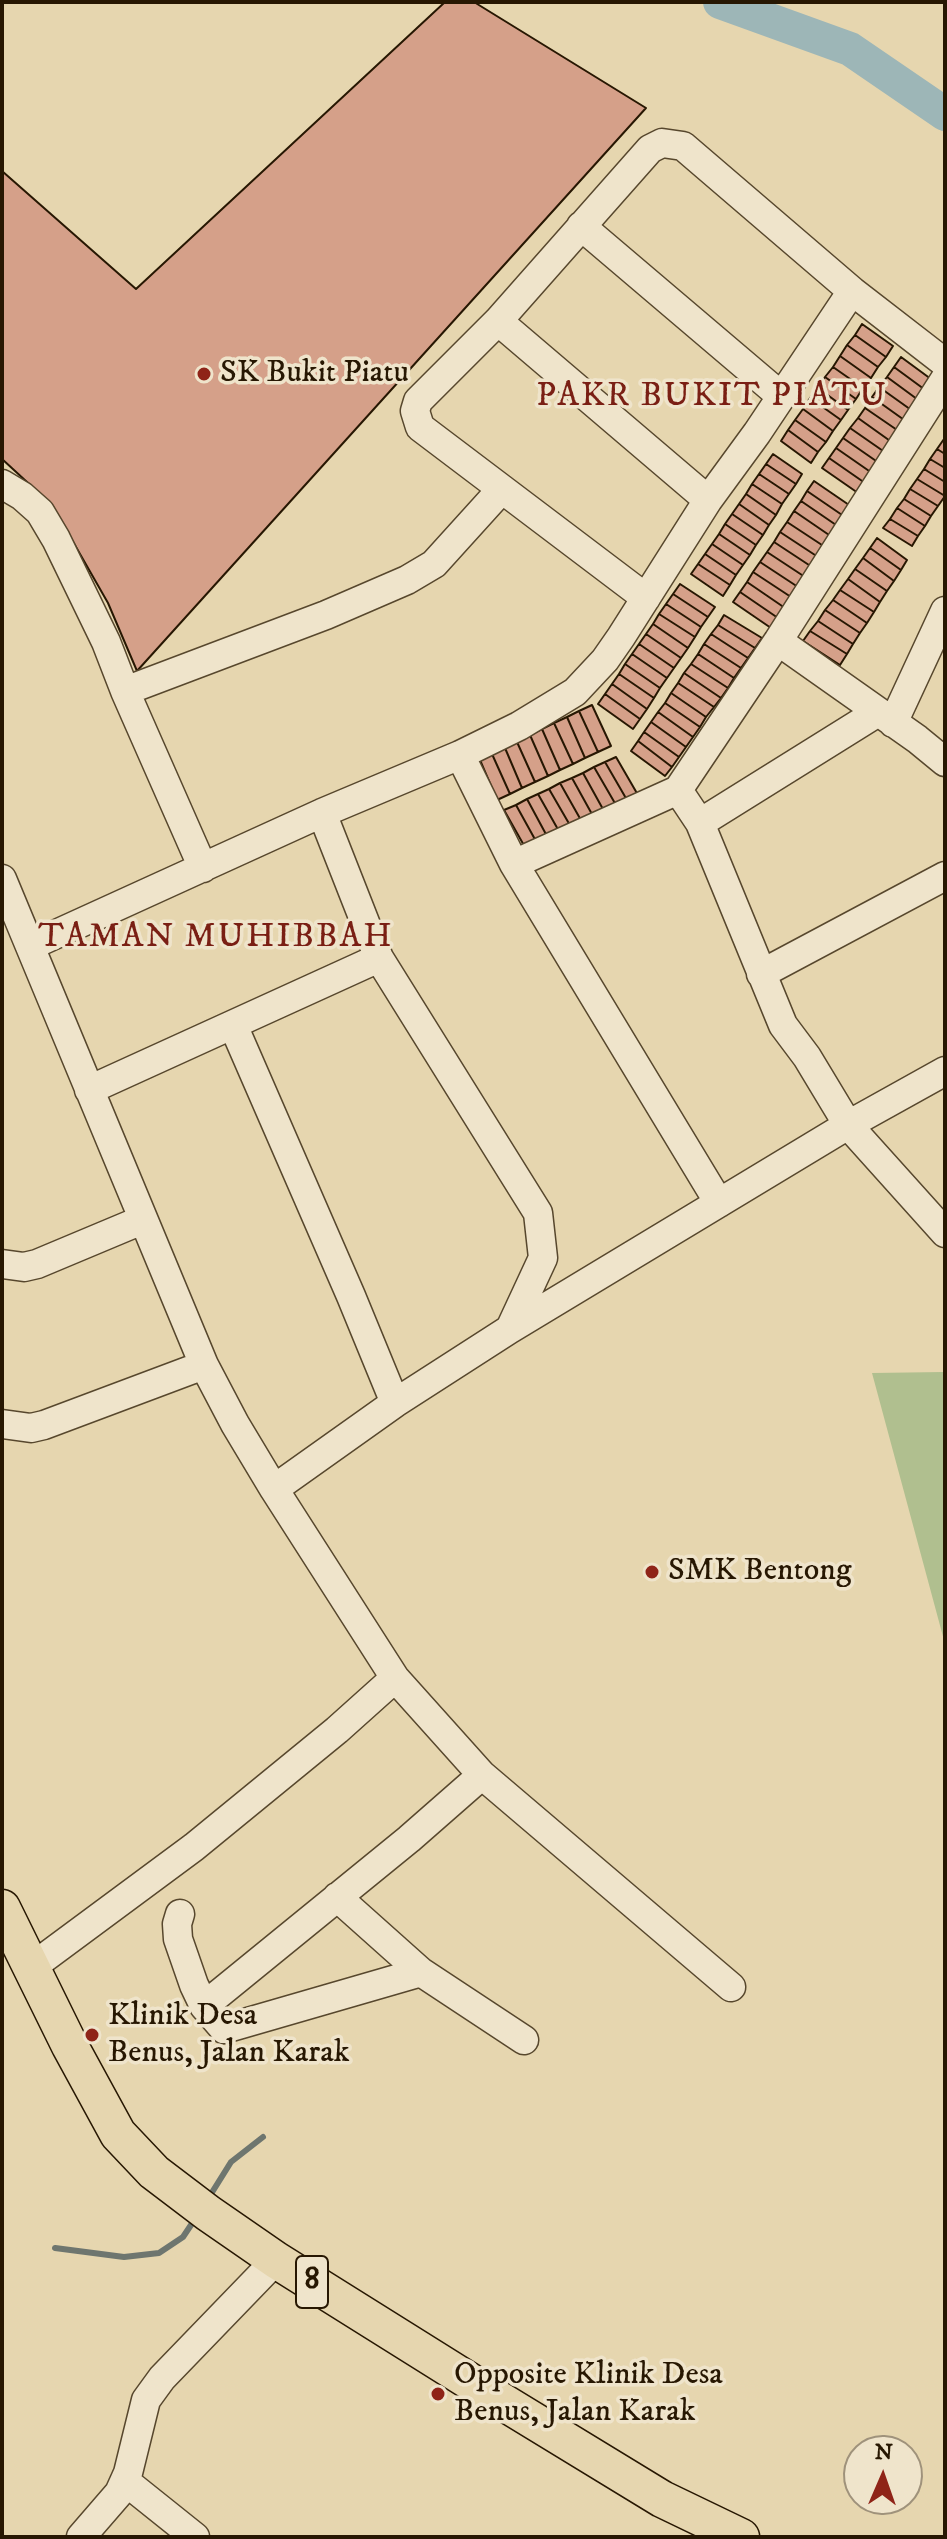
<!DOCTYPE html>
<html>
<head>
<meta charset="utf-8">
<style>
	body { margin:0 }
	#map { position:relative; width:947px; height:2539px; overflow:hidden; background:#e6d6af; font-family:"IM FELL DW Pica",serif }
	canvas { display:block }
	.frame { position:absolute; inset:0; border:4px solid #271702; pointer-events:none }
	.north { position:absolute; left:843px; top:2435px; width:80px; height:80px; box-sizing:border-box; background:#efe4cb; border:2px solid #9f927b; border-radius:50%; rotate:2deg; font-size:22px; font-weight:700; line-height:32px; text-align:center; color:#271702 }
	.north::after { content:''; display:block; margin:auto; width:28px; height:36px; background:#8f2418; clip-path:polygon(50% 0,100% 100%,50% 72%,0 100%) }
</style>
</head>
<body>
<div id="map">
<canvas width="947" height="2539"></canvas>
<div class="frame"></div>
<div class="north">N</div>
</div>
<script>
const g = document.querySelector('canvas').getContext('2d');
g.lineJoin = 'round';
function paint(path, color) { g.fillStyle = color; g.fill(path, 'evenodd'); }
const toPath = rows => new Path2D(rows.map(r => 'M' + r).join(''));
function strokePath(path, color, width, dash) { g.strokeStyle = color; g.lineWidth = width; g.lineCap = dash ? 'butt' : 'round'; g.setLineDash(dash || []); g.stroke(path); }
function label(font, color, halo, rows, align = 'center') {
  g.font = font + ' "IM FELL DW Pica",serif'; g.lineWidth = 7; g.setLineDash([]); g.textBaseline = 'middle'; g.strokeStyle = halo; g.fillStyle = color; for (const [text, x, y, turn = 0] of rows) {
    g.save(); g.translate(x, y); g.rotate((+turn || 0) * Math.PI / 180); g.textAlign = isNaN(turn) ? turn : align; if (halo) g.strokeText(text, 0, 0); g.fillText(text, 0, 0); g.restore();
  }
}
paint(toPath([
	[945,1357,945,1644,872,1373,943,1372]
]), '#b0bf8f');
strokePath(toPath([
	[211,2194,231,2162,263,2137],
	[55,2248,124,2257,159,2253,183,2237,193,2222]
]), '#6e766f', 6);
strokePath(toPath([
	[720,2,850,49,945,114]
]), '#9db6b7', 34);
const building = toPath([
	[445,2,474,2,646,108,137,671,108,603,52,505,2,459,2,171,136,289,445,2],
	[862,324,893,346,886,357,855,335,862,324],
	[855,335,886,357,878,367,847,345,855,335],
	[847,345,878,367,871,378,840,356,847,345],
	[840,356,871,378,863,388,833,367,840,356],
	[901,357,935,382,928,392,894,367,901,357],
	[833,367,863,388,856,399,825,377,833,367],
	[894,367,928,392,921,402,887,377,894,367],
	[825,377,856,399,848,410,818,388,825,377],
	[887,377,921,402,914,412,879,387,887,377],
	[879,387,914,412,907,422,872,397,879,387],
	[818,388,848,410,841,420,810,398,818,388],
	[872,397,907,422,900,432,865,408,872,397],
	[810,398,841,420,833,431,803,409,810,398],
	[865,408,900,432,893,443,858,418,865,408],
	[803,409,833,431,826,442,795,420,803,409],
	[858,418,893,443,886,453,850,428,858,418],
	[795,420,826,442,818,452,788,430,795,420],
	[850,428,886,453,879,463,843,438,850,428],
	[788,430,818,452,811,463,781,441,788,430],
	[843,438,879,463,872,473,836,448,843,438],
	[944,439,945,440,945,454,937,449,944,439],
	[836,448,872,473,865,483,829,458,836,448],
	[937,449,945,454,945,468,930,459,937,449],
	[773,454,802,474,796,484,766,464,773,454],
	[829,458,865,483,858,493,822,468,829,458],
	[930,459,945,468,945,482,924,469,930,459],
	[766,464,796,484,789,494,759,474,766,464],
	[924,469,945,482,945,496,917,479,924,469],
	[759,474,789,494,782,504,752,484,759,474],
	[917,479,945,496,938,506,910,489,917,479],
	[814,481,852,507,845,517,807,491,814,481],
	[752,484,782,504,776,515,746,494,752,484],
	[910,489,938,506,931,516,904,499,910,489],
	[807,491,845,517,839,527,801,501,807,491],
	[746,494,776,515,769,525,739,504,746,494],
	[904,499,931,516,925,526,897,508,904,499],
	[801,501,839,527,832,537,794,511,801,501],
	[739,504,769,525,763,535,732,514,739,504],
	[897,508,925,526,918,536,890,519,897,508],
	[794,511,832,537,825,547,787,522,794,511],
	[732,514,763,535,756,545,725,524,732,514],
	[890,519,918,536,912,546,883,528,890,519],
	[787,522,825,547,818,557,780,532,787,522],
	[725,524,756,545,750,555,719,534,725,524],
	[780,532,818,557,812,567,774,542,780,532],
	[719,534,750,555,743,565,712,544,719,534],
	[877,538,907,560,901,570,870,548,877,538],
	[774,542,812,567,805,577,767,552,774,542],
	[712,544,743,565,736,575,705,554,712,544],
	[870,548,901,570,894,581,863,558,870,548],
	[767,552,805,577,798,587,760,562,767,552],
	[705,554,736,575,730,585,698,564,705,554],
	[863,558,894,581,887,591,855,569,863,558],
	[760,562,798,587,791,597,753,572,760,562],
	[698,564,730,585,723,596,691,574,698,564],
	[855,569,887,591,880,602,848,579,855,569],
	[753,572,791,597,785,608,747,582,753,572],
	[848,579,880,602,874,612,840,590,848,579],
	[747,582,785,608,778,618,740,592,747,582],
	[680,584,715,607,708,617,673,594,680,584],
	[840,590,874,612,867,623,833,600,840,590],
	[740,592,778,618,771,628,733,602,740,592],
	[673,594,708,617,701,627,666,604,673,594],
	[833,600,867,623,860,633,825,610,833,600],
	[666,604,701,627,695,637,659,614,666,604],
	[825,610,860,633,853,644,818,621,825,610],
	[659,614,695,637,688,648,653,624,659,614],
	[724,615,762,638,755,648,718,625,724,615],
	[818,621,853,644,847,654,810,631,818,621],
	[653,624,688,648,681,658,646,634,653,624],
	[718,625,755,648,748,658,711,634,718,625],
	[810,631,847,654,840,665,803,641,810,631],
	[646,634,681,658,674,668,639,644,646,634],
	[711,634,748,658,741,668,704,644,711,634],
	[639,644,674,668,667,678,632,654,639,644],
	[704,644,741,668,734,678,698,654,704,644],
	[632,654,667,678,660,688,625,664,632,654],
	[698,654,734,678,728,688,691,664,698,654],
	[625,664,660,688,654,698,619,674,625,664],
	[691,664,728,688,721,698,684,673,691,664],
	[684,673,721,698,714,707,678,683,684,673],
	[619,674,654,698,647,709,612,684,619,674],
	[678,683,714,707,706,717,671,693,678,683],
	[612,684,647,709,640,719,605,694,612,684],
	[671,693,706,717,700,727,665,703,671,693],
	[605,694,640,719,633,729,598,704,605,694],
	[665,703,700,727,693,737,658,712,665,703],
	[592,705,611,746,598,752,579,711,592,705],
	[579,711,598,752,585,758,567,717,579,711],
	[658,712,693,737,686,747,651,722,658,712],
	[567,717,585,758,573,764,554,723,567,717],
	[651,722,686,747,679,757,644,732,651,722],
	[554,723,573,764,560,770,542,729,554,723],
	[542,729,560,770,548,776,530,735,542,729],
	[644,732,679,757,672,767,638,741,644,732],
	[530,735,548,776,535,782,517,742,530,735],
	[638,741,672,767,665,776,631,751,638,741],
	[517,742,535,782,522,788,505,748,517,742],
	[505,748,522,788,510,794,492,754,505,748],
	[492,754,510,794,497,800,480,760,492,754],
	[616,757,638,795,627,800,605,762,616,757],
	[605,762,627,800,616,805,594,767,605,762],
	[594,767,616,805,604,811,583,773,594,767],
	[583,773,604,811,593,816,572,778,583,773],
	[572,778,593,816,582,822,560,783,572,778],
	[560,783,582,822,571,827,549,789,560,783],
	[549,789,571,827,560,833,538,794,549,789],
	[538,794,560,833,548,838,527,799,538,794],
	[527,799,548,838,537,843,516,805,527,799],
	[516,805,537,843,526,849,504,810,516,805]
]);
paint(building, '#d5a089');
strokePath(building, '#271702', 2);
const minor = toPath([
	[581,226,781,396],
	[498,321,708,500],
	[2,484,22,496,40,512,56,539,106,642,125,691,203,868],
	[646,598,420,427,415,411,418,401,498,321,650,149,662,143,683,146,852,291,945,363],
	[778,641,917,739,945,762],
	[125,691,326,615,407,580,434,564,501,490],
	[893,723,945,611],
	[460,755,514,864,719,1203],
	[678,790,700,823,783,1025,807,1057,848,1125,945,1233],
	[700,823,878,712],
	[514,864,678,790,778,641,945,379],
	[2,879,204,1365,235,1424,274,1489,395,1678,482,1775,731,1987],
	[30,946,322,813,460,755,519,726,575,692,605,660,621,637,708,500,757,433,852,291],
	[761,974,945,876],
	[233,1025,351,1296,395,1403],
	[89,1090,379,958],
	[2,1264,24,1267,37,1264,142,1220],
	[510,1329,848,1125,945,1071],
	[2,1424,31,1428,44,1425,204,1365],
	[274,1489,395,1403,510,1329,543,1258,538,1213,379,958,322,813],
	[337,1897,421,1972,524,2040],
	[180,1914,177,1924,178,1939,194,1985,204,2006,224,2029,421,1972],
	[32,1967,194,1847,337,1730,395,1678],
	[204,2006,409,1839,482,1775],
	[125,2481,195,2537],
	[81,2537,119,2493,128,2473,146,2400,162,2378,276,2260]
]);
const major = toPath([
	[2,1908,70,2046,118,2134,154,2172,208,2213,276,2260,498,2399,662,2499,741,2537]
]);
strokePath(minor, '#57472d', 31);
strokePath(major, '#271702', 39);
strokePath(minor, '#efe4cb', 28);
strokePath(major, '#e6d6af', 36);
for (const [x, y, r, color] of [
	[204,374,8,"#8f2418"],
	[652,1572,8,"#8f2418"],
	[92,2035,8,"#8f2418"],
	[438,2394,8,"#8f2418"]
]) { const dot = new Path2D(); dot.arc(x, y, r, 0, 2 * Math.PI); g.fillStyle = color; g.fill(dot); strokePath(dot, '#efe4cb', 3); }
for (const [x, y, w] of [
	[312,2282,32]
]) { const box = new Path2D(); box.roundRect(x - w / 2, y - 26, w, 52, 6); g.fillStyle = '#efe4cb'; g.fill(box); strokePath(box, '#271702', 2); }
label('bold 30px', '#271702', null, [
	["8",312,2282]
]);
label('32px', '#271702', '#efe4cb', [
	["SK Bukit Piatu",220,374],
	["SMK Bentong",668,1572],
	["Klinik Desa",108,2017],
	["Benus, Jalan Karak",108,2054],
	["Opposite Klinik Desa",454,2376],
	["Benus, Jalan Karak",454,2413]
], 'left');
g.letterSpacing = '2px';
label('34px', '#7a1f14', '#efe4cb', [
	["PAKR BUKIT PIATU",712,398],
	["TAMAN MUHIBBAH",216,939]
]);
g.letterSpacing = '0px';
</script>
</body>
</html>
